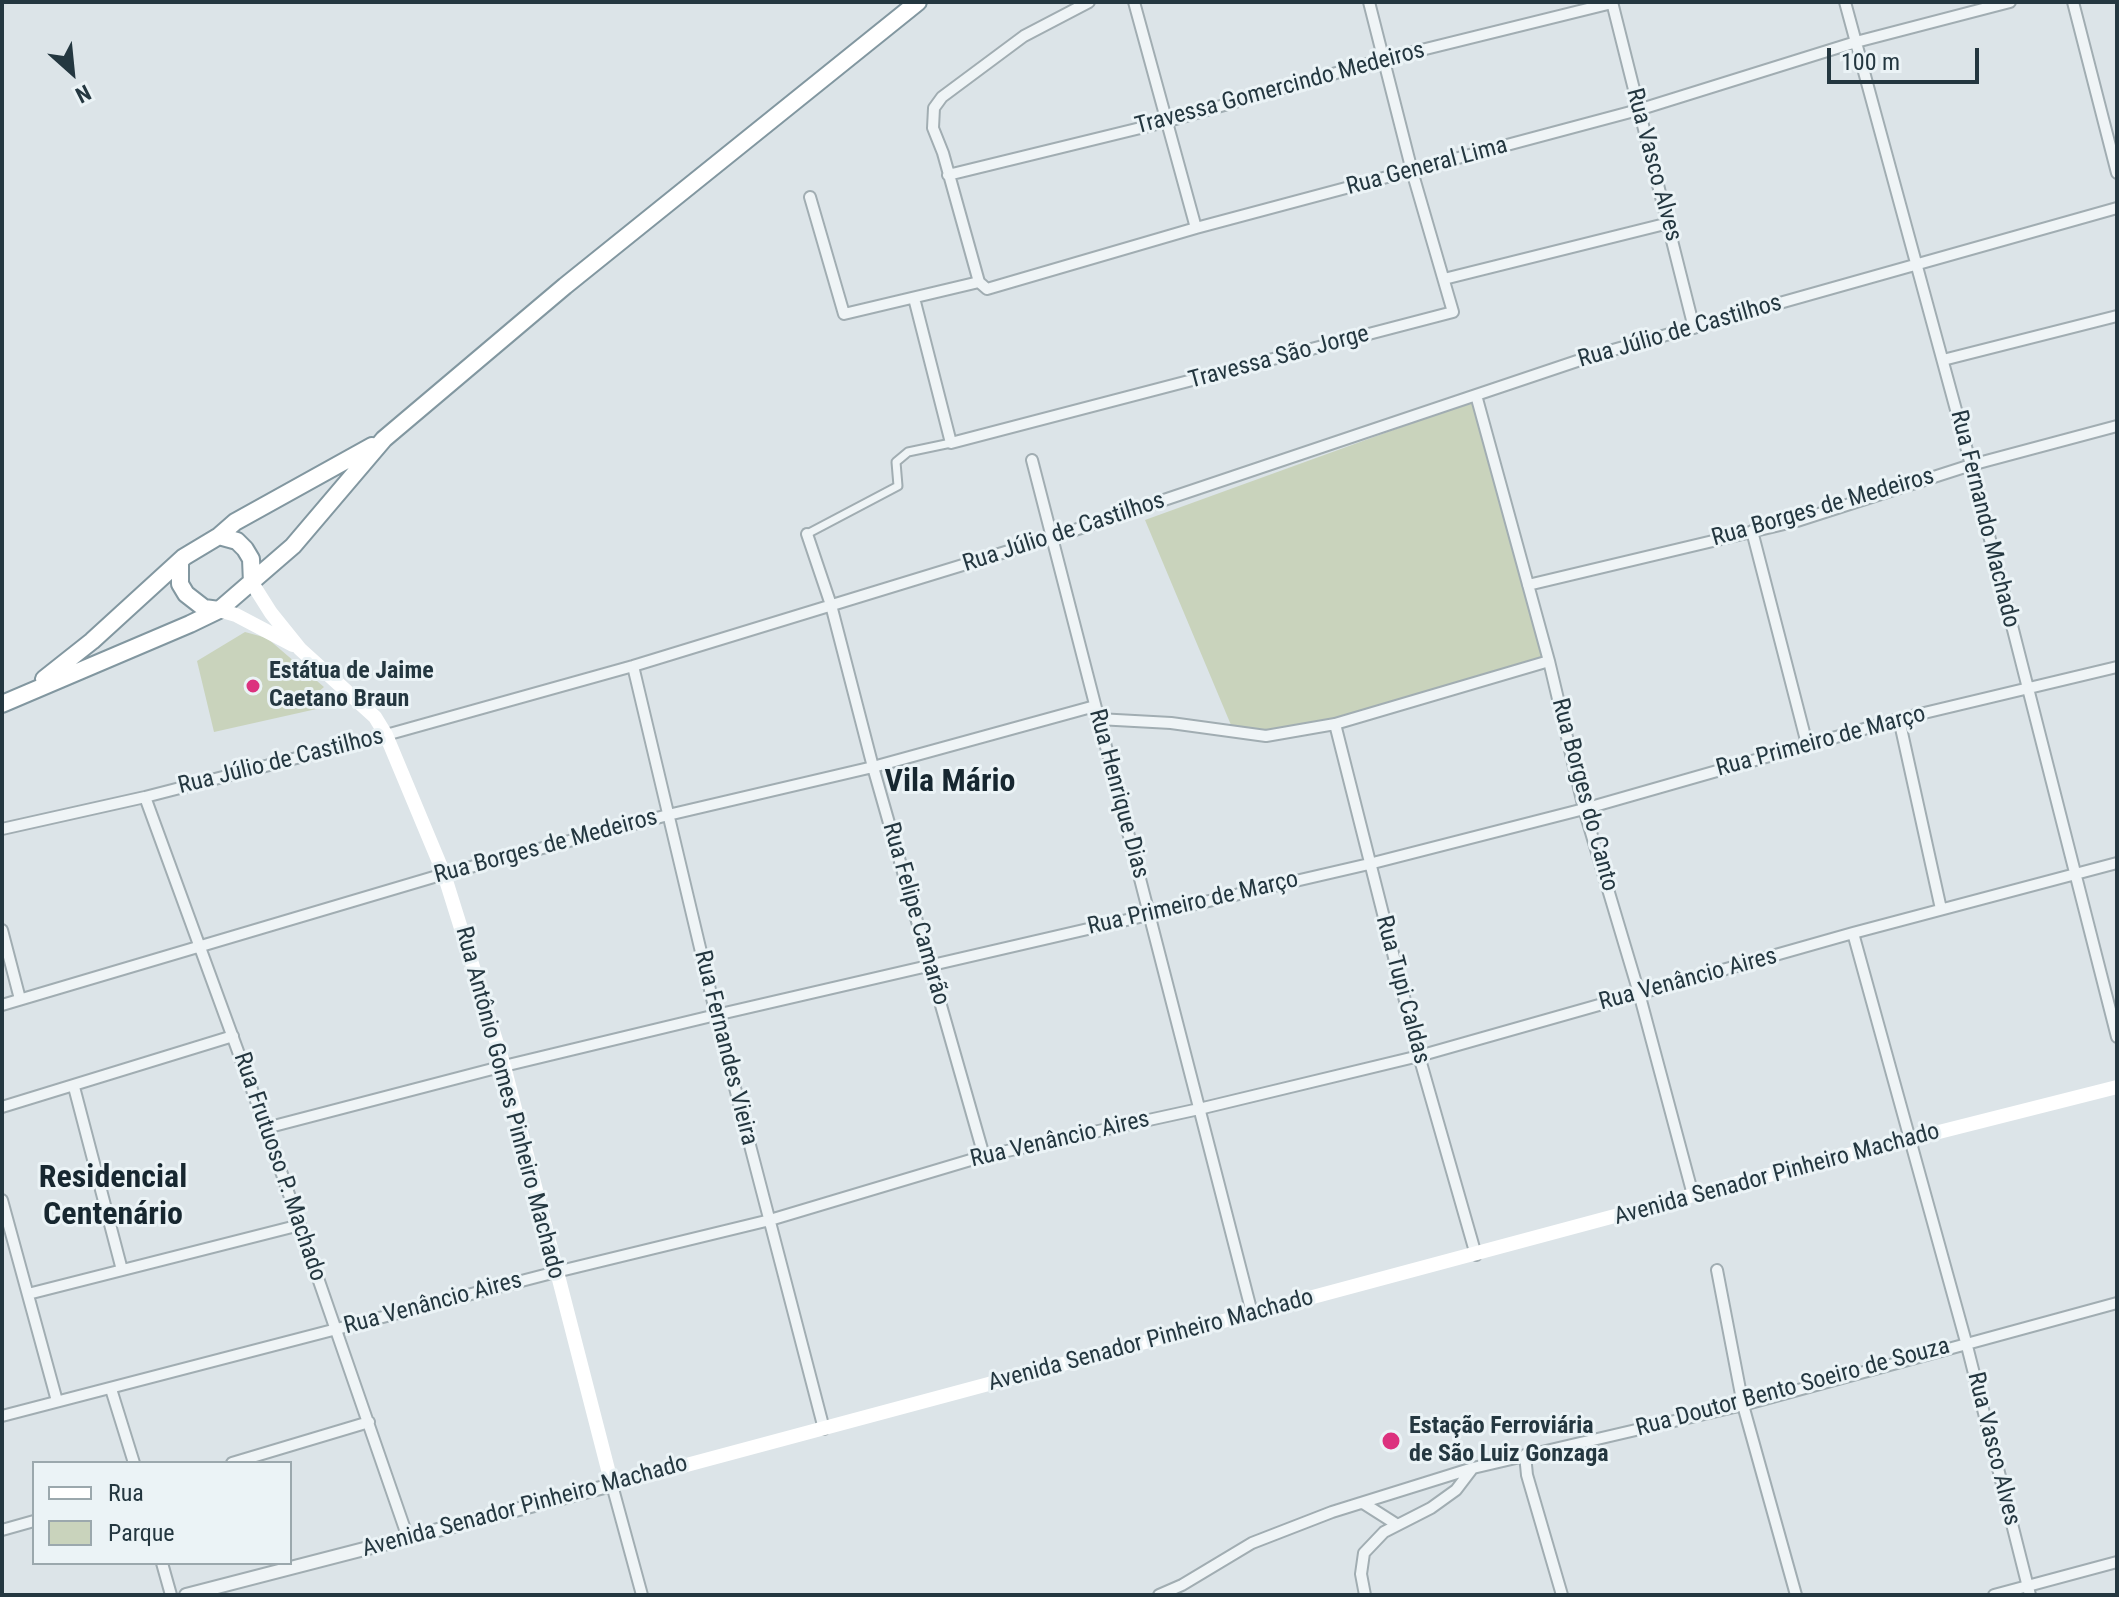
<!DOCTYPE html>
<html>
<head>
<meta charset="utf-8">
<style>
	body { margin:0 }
	#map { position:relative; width:2119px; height:1597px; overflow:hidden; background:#dce4e8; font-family:"Roboto Condensed",sans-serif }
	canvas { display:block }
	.frame { position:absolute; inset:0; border:4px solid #243740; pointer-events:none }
	.legend { position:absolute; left:32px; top:1461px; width:260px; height:104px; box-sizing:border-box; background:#ebf3f6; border:2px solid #9ba8ad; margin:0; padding:10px 14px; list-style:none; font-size:24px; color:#243740 }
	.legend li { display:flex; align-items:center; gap:16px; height:40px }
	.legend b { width:40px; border:2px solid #9ba8ad }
	.north { position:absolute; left:32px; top:32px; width:80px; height:80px; -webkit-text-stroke:6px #ebf3f6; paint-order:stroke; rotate:153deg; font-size:22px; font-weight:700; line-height:32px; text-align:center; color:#243740 }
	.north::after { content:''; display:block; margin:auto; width:28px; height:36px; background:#243740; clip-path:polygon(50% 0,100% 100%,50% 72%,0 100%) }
	.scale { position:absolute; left:1827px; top:48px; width:152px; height:36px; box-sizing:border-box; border:4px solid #243740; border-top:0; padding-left:10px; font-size:24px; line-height:28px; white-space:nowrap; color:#243740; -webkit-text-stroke:6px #ebf3f6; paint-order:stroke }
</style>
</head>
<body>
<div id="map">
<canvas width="2119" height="1597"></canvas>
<div class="frame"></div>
<ul class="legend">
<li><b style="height:10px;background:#fff"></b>Rua</li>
<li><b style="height:22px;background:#c9d3bc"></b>Parque</li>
</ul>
<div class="north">N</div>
<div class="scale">100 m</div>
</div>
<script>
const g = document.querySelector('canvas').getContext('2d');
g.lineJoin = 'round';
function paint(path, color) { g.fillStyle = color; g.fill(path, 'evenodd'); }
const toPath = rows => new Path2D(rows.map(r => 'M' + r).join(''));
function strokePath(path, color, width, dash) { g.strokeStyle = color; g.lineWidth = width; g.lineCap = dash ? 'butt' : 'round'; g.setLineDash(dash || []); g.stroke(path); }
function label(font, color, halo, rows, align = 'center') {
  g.font = font + ' "Roboto Condensed",sans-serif'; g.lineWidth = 6; g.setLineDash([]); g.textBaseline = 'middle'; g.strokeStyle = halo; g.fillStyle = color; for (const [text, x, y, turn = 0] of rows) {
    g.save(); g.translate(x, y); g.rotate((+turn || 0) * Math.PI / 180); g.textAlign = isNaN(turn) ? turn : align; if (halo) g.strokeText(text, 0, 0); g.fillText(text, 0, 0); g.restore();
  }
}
paint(toPath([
	[1473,401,1546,660,1334,723,1265,735,1231,725,1145,520],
	[245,632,267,638,324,687,312,697,321,708,214,732,197,661]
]), '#c9d3bc');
const pedestrian = toPath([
	[807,534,898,486,896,462,908,452,951,443]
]);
const minor = toPath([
	[1134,2,1196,228],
	[1612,2,1694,328],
	[1845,2,1971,465,2117,1037],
	[2073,2,2117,173],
	[948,175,1165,122,1385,59,1612,3],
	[810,197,844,314,979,282],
	[1444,279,1669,223],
	[979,282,987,289,1196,228,1638,110,1856,42,2010,2],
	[979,282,943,153,933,128,934,108,942,97,1024,36,1089,2],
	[914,298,951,443,1453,312,1412,171,1369,2],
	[1943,360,2117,316],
	[1476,395,1549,661,1584,809,1639,993,1693,1195],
	[1032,460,1252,1313],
	[1752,531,1807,744],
	[807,534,831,605,873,767,984,1156],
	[1528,585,1797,521,1971,465,2117,426],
	[633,666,716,1015,824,1429],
	[1098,719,1171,723,1266,736,1335,724,1549,661],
	[1899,719,1941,909],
	[1335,724,1419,1056,1476,1255],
	[145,797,266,1128,408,1538],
	[2,829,145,797,386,735,633,666,1051,538,1595,355,2117,208],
	[2,930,20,999],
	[1853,933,1966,1342,2030,1595],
	[2,1005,444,874,668,815,873,767,1095,706],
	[74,1087,122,1270],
	[2,1107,233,1036],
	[266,1128,504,1066,716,1015,1369,864,1584,809,1899,719,2117,667],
	[2,1200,57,1401],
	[1717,1270,1743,1405,1796,1595],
	[28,1294,300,1225],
	[111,1389,134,1463],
	[2,1416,556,1272,770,1220,984,1156,1199,1109,1419,1056,1853,933,2117,863],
	[1525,1455,1527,1475,1562,1595],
	[232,1463,369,1422],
	[612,1485,642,1595],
	[1363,1503,1396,1524],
	[2,1530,34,1521],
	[162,1563,171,1595],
	[1159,1595,1182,1585,1252,1543,1332,1512,1473,1468,1743,1405,2117,1303],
	[1365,1595,1361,1574,1364,1553,1384,1532,1431,1508,1456,1490,1472,1469],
	[1994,1595,2117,1562]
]);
const tertiary = toPath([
	[186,1595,612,1485]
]);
const trunk = toPath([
	[219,536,237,541,245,549,251,559,252,583],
	[180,561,180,584,186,594,204,608,219,610],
	[44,679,92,641,184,557,219,536,235,522,372,446],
	[2,704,190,624,219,610,293,546,384,439,565,286,918,2]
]);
strokePath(pedestrian, '#a1adb2', 11);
strokePath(minor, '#a1adb2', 14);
strokePath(tertiary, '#a1adb2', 16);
strokePath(trunk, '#8297a0', 20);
strokePath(pedestrian, '#eff4f6', 7);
strokePath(minor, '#eff4f6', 10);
strokePath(tertiary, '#eff4f6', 12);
strokePath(toPath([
	[252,583,271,613,300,649,375,717,386,735,444,874,504,1066,612,1485,1749,1180,2117,1087],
	[219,610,236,615,293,645]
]), '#fff', 14);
strokePath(trunk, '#fff', 16);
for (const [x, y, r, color] of [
	[253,686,8,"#dc327e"],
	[1391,1441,10,"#dc327e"]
]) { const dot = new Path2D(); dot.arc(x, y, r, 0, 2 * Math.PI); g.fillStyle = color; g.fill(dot); strokePath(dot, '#ebf3f6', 3); }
label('24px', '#243740', '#ebf3f6', [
	["Travessa Gomercindo Medeiros",1280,89,-15],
	["Rua Vasco Alves",1653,165,75],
	["Rua General Lima",1427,167,-15],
	["Rua Júlio de Castilhos",1680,332,-16],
	["Travessa São Jorge",1279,358,-15],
	["Rua Borges de Medeiros",1823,508,-16],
	["Rua Fernando Machado",1984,519,76],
	["Rua Júlio de Castilhos",1064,533,-18],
	["Rua Primeiro de Março",1821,742,-15],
	["Rua Júlio de Castilhos",281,762,-14],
	["Rua Henrique Dias",1118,794,75],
	["Rua Borges do Canto",1584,795,75],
	["Rua Borges de Medeiros",546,847,-15],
	["Rua Primeiro de Março",1193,904,-13],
	["Rua Felipe Camarão",915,914,74],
	["Rua Venâncio Aires",1688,980,-15],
	["Rua Tupi Caldas",1402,990,75],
	["Rua Fernandes Vieira",725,1048,76],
	["Rua Antônio Gomes Pinheiro Machado",509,1103,75],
	["Rua Venâncio Aires",1060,1140,-13],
	["Rua Frutuoso P. Machado",279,1167,71],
	["Avenida Senador Pinheiro Machado",1777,1175,-15],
	["Rua Venâncio Aires",433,1304,-15],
	["Avenida Senador Pinheiro Machado",1151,1341,-15],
	["Rua Doutor Bento Soeiro de Souza",1793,1388,-15],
	["Rua Vasco Alves",1993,1449,76],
	["Avenida Senador Pinheiro Machado",525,1507,-15]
]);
label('bold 24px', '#243740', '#ebf3f6', [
	["Estátua de Jaime",269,672],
	["Caetano Braun",269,700],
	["Estação Ferroviária",1409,1427],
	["de São Luiz Gonzaga",1409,1455]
], 'left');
label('bold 32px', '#172730', '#ebf3f6', [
	["Vila Mário",950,783],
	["Residencial",113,1179],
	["Centenário",113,1216]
]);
</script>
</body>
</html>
